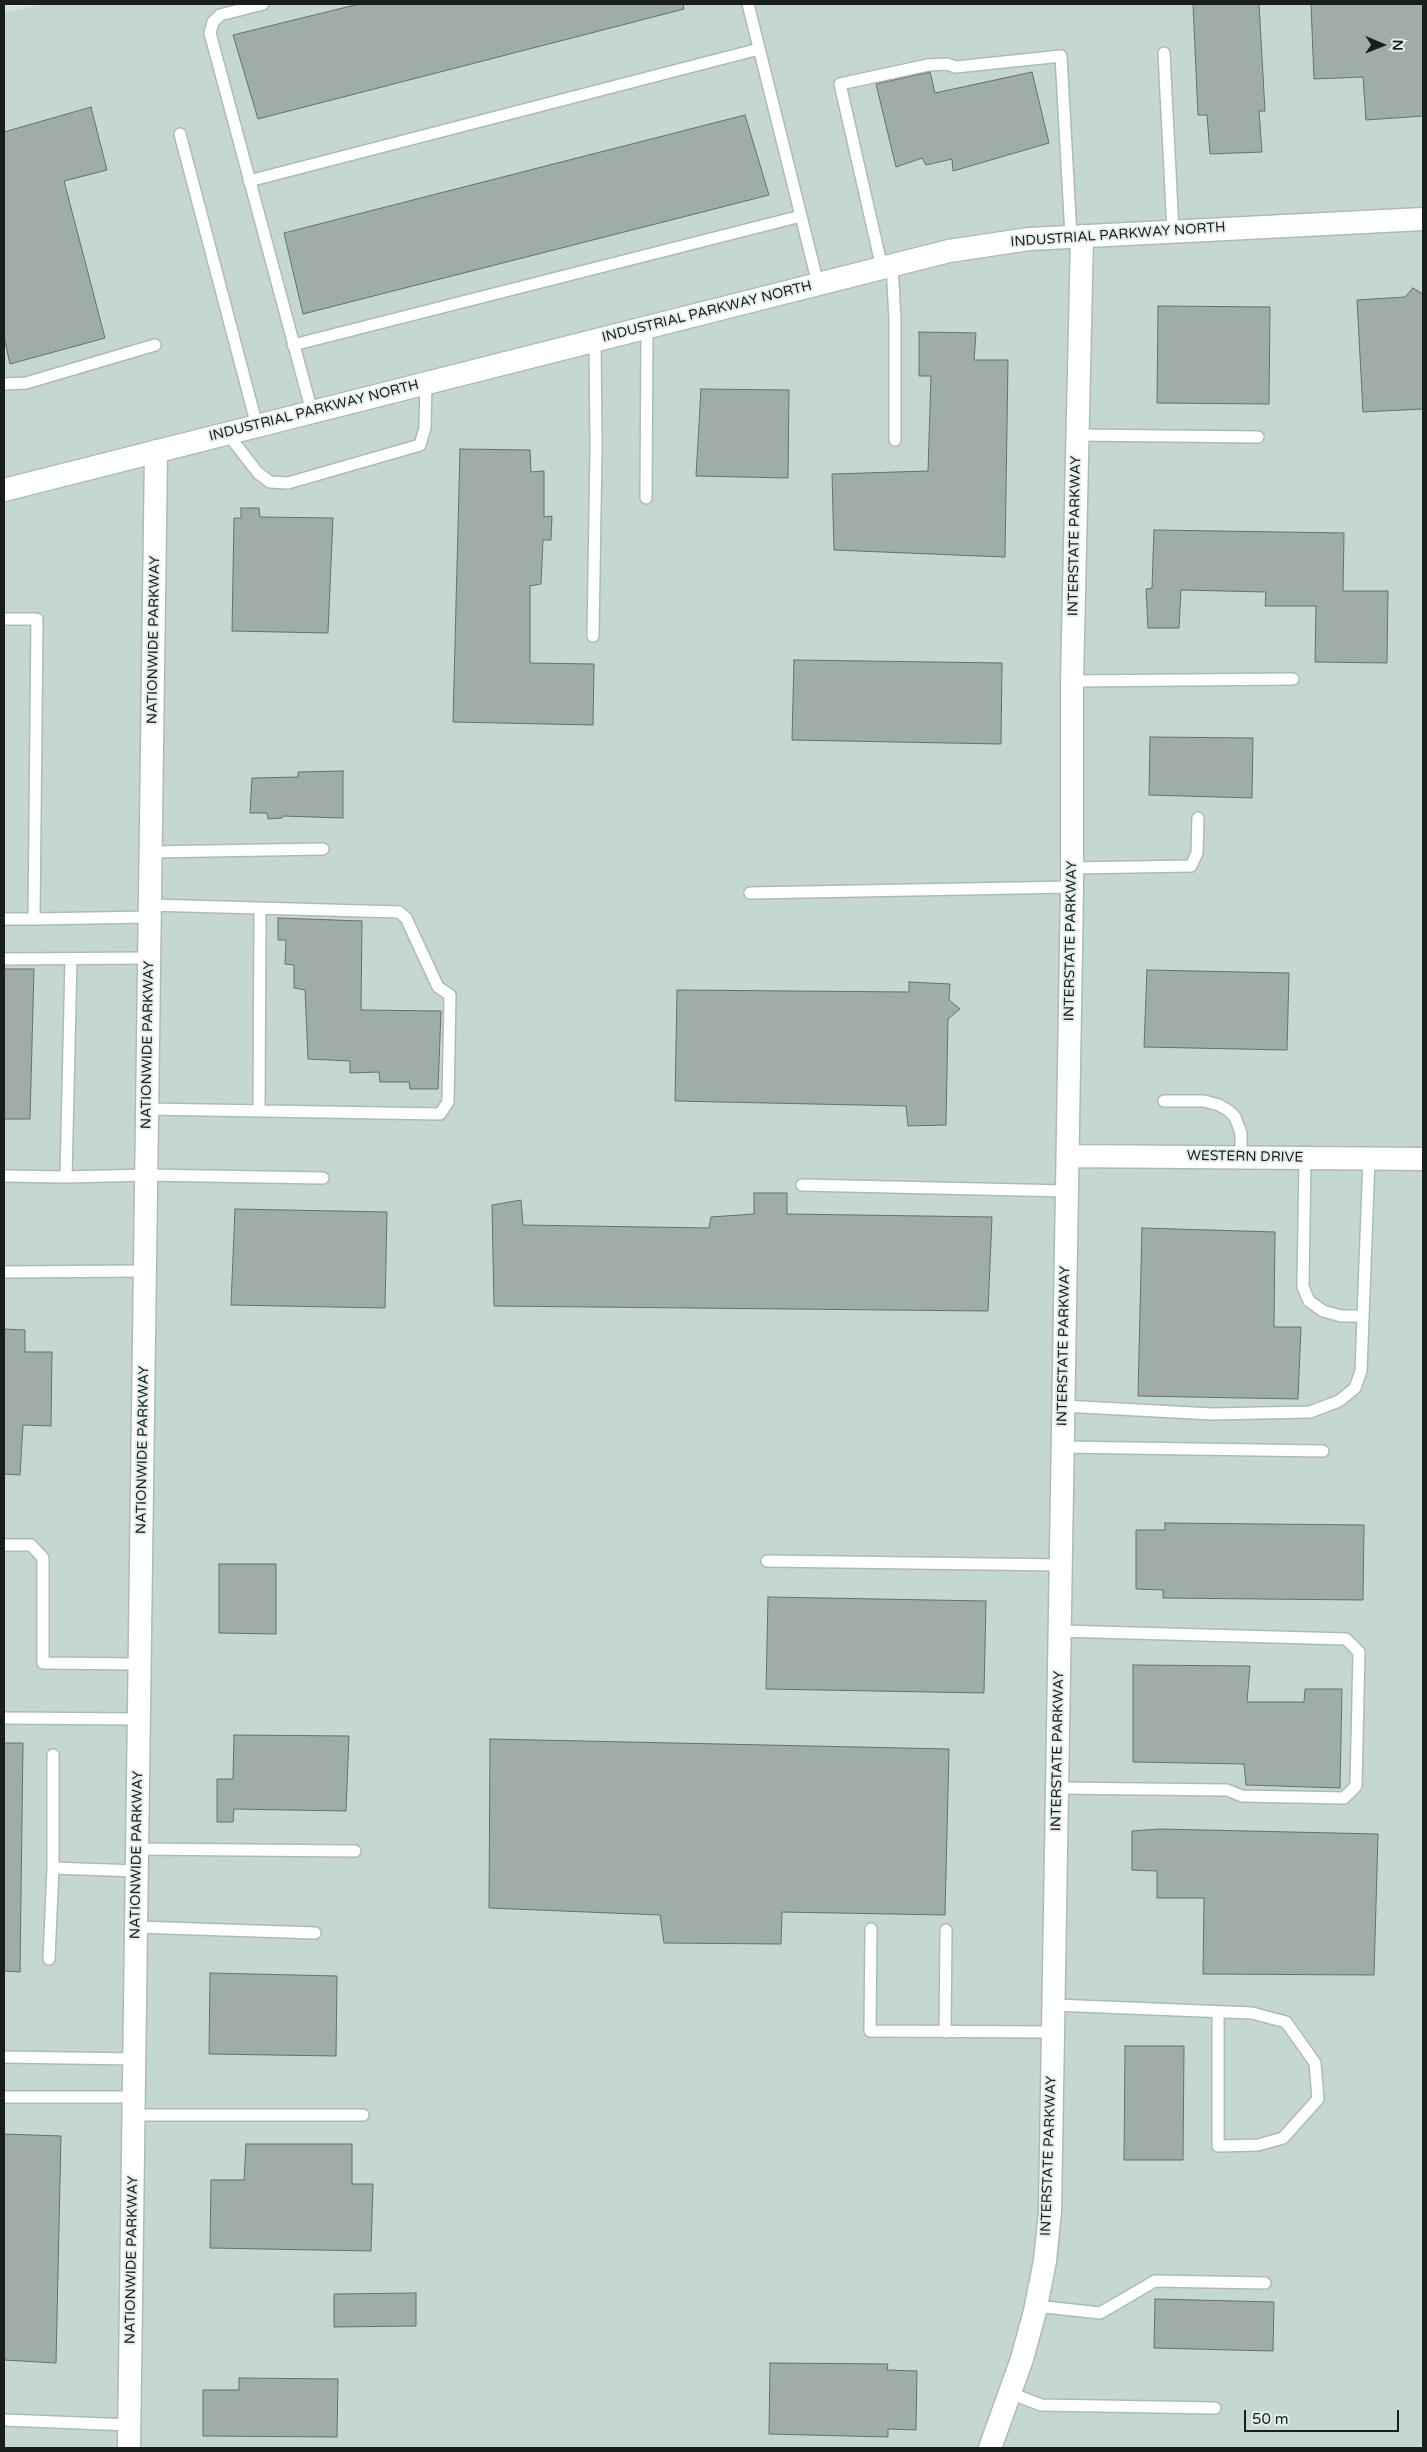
<!DOCTYPE html>
<html>
<head>
<meta charset="utf-8">
<style>
	body { margin:0 }
	#map { position:relative; width:1427px; height:2452px; overflow:hidden; background:#d6e2de; font-family:"Varela Round",sans-serif }
	canvas { display:block }
	.frame { position:absolute; inset:0; border:5px solid #191e1c; pointer-events:none }
	.north { position:absolute; left:1357px; top:20px; width:50px; height:50px; -webkit-text-stroke:4px #e4efeb; paint-order:stroke; rotate:91deg; font-size:14px; font-weight:700; line-height:20px; text-align:center; color:#191e1c }
	.north::after { content:''; display:block; margin:auto; width:18px; height:22px; background:#191e1c; clip-path:polygon(50% 0,100% 100%,50% 72%,0 100%) }
	.scale { position:absolute; left:1244px; top:2410px; width:155px; height:22px; box-sizing:border-box; border:2px solid #191e1c; border-top:0; padding-left:6px; font-size:15px; line-height:18px; white-space:nowrap; color:#191e1c; -webkit-text-stroke:4px #e4efeb; paint-order:stroke }
</style>
</head>
<body>
<div id="map">
<canvas width="1427" height="2452"></canvas>
<div class="frame"></div>
<div class="north">N</div>
<div class="scale">50 m</div>
</div>
<script>
const g = document.querySelector('canvas').getContext('2d');
g.lineJoin = 'round';
function paint(path, color) { g.fillStyle = color; g.fill(path, 'evenodd'); }
const toPath = rows => new Path2D(rows.map(r => 'M' + r).join(''));
function strokePath(path, color, width, dash) { g.strokeStyle = color; g.lineWidth = width; g.lineCap = dash ? 'butt' : 'round'; g.setLineDash(dash || []); g.stroke(path); }
function label(font, color, halo, rows, align = 'center') {
  g.font = font + ' "Varela Round",sans-serif'; g.lineWidth = 4; g.setLineDash([]); g.textBaseline = 'middle'; g.strokeStyle = halo; g.fillStyle = color; for (const [text, x, y, turn = 0] of rows) {
    g.save(); g.translate(x, y); g.rotate((+turn || 0) * Math.PI / 180); g.textAlign = isNaN(turn) ? turn : align; if (halo) g.strokeText(text, 0, 0); g.fillText(text, 0, 0); g.restore();
  }
}
paint(toPath([
	[42,4,1423,4,1423,2448,4,2448,4,13]
]), '#c4d8d1');
const building = toPath([
	[359,4,683,4,684,9,258,119,233,35,359,4],
	[1193,4,1259,4,1265,111,1259,111,1262,152,1210,154,1207,115,1198,115,1193,4],
	[1311,4,1423,4,1423,116,1366,120,1363,77,1314,79,1311,4],
	[930,72,935,93,1032,72,1049,143,953,171,952,159,926,165,922,158,896,167,876,84,930,72],
	[91,107,107,170,64,181,105,338,10,364,4,337,4,132,91,107],
	[745,115,769,195,303,314,284,233,745,115],
	[1413,288,1423,294,1423,409,1363,412,1357,300,1405,297,1413,288],
	[1158,306,1270,307,1269,404,1157,403,1158,306],
	[919,332,976,333,974,360,1008,360,1005,557,834,550,832,474,928,471,931,376,919,376,919,332],
	[701,389,789,390,788,478,696,476,701,389],
	[460,449,530,450,531,472,544,471,544,517,552,516,551,540,543,540,541,584,530,586,530,663,594,664,593,725,453,722,460,449],
	[241,508,259,508,260,517,333,518,328,633,232,631,234,518,241,518,241,508],
	[1154,530,1344,533,1343,591,1388,591,1387,663,1315,662,1316,606,1265,606,1266,592,1181,590,1179,628,1148,628,1146,589,1152,588,1154,530],
	[794,660,1002,663,1001,744,792,740,794,660],
	[1150,737,1253,738,1252,798,1149,795,1150,737],
	[343,771,343,818,283,816,282,818,268,819,267,813,250,813,252,778,298,777,298,772,343,771],
	[278,918,362,921,361,1010,441,1011,438,1089,410,1089,409,1082,380,1082,379,1072,350,1073,350,1061,308,1059,305,990,294,988,294,965,285,964,286,940,278,940,278,918],
	[4,969,34,969,30,1119,4,1119,4,969],
	[1147,970,1289,973,1287,1050,1144,1047,1147,970],
	[909,982,950,984,949,1000,960,1009,948,1019,946,1125,908,1126,906,1106,675,1101,677,990,909,992,909,982],
	[754,1193,787,1193,787,1214,992,1217,988,1311,494,1306,492,1205,521,1200,523,1225,709,1228,711,1217,754,1214,754,1193],
	[235,1209,387,1212,385,1308,231,1305,235,1209],
	[1142,1228,1275,1232,1274,1327,1301,1327,1298,1399,1138,1396,1142,1228],
	[4,1329,25,1330,25,1352,52,1352,51,1426,23,1425,20,1475,4,1474,4,1329],
	[1165,1523,1364,1525,1363,1600,1163,1598,1163,1590,1136,1589,1136,1530,1165,1530,1165,1523],
	[219,1564,276,1564,276,1634,219,1633,219,1564],
	[768,1597,986,1601,984,1693,766,1689,768,1597],
	[1133,1665,1250,1666,1247,1702,1304,1702,1305,1689,1342,1689,1340,1788,1246,1785,1244,1764,1133,1762,1133,1665],
	[234,1735,349,1736,346,1811,234,1809,233,1822,217,1822,217,1779,233,1779,234,1735],
	[490,1739,949,1749,945,1915,782,1912,781,1944,664,1943,660,1915,489,1908,490,1739],
	[4,1743,23,1743,20,1972,4,1971,4,1743],
	[1160,1829,1378,1834,1374,1975,1203,1974,1204,1898,1157,1898,1157,1871,1132,1870,1132,1831,1160,1829],
	[210,1973,337,1976,336,2056,209,2054,210,1973],
	[1125,2046,1184,2046,1183,2160,1124,2160,1125,2046],
	[4,2134,61,2136,56,2363,4,2360,4,2134],
	[246,2144,352,2144,352,2184,373,2184,371,2251,210,2248,211,2180,244,2180,246,2144],
	[416,2293,416,2326,334,2327,334,2294,416,2293],
	[1155,2299,1274,2302,1273,2351,1154,2348,1155,2299],
	[770,2363,888,2364,887,2370,917,2371,916,2430,888,2429,888,2437,769,2434,770,2363],
	[239,2378,338,2379,337,2437,203,2436,203,2390,239,2390,239,2378]
]);
paint(building, '#a0aca8');
strokePath(building, '#67716d', 1);
const service = toPath([
	[263,4,220,15,213,22,210,33,312,412],
	[748,4,818,284],
	[1164,53,1173,231],
	[180,134,257,426],
	[249,181,759,49],
	[892,265,895,318,895,440],
	[882,268,840,84,928,65,947,64,956,67,1061,56,1071,236],
	[293,345,801,216],
	[4,384,26,383,155,345],
	[227,433,258,473,270,482,288,483,420,445,425,428,426,383],
	[1078,435,1258,437],
	[646,498,647,327],
	[4,619,37,619,34,919,150,917],
	[593,636,596,447,595,340],
	[1072,681,1293,679],
	[151,852,323,849],
	[1072,868,1191,866,1197,853,1198,818],
	[750,893,1072,887],
	[4,919,34,919],
	[4,959,150,958],
	[1164,1101,1204,1101,1219,1105,1229,1111,1235,1117,1241,1133,1241,1157],
	[147,1109,440,1114,448,1102,450,995,438,987,406,918,399,912,150,905],
	[259,1111,260,908],
	[1305,1158,1303,1287,1309,1301,1323,1311,1341,1316,1363,1316],
	[4,1176,66,1177,147,1175,323,1178],
	[66,1177,71,960],
	[802,1185,1067,1191],
	[4,1272,145,1271],
	[1063,1406,1212,1414,1310,1412,1339,1401,1355,1388,1361,1371,1369,1158],
	[1062,1447,1323,1451],
	[4,1545,31,1545,43,1558,43,1663,140,1664],
	[767,1561,1061,1565],
	[4,1718,139,1719],
	[53,1755,53,1868,137,1871],
	[1057,1788,1227,1790,1242,1796,1344,1798,1356,1786,1359,1652,1346,1639,1060,1631],
	[137,1849,355,1851],
	[136,1927,315,1933],
	[871,1929,870,2031,1053,2032],
	[49,1959,53,1868],
	[1054,2005,1252,2013,1286,2022,1315,2063,1318,2099,1283,2138,1258,2145,1218,2146,1218,2013],
	[945,2032,946,1930],
	[4,2057,135,2059],
	[4,2097,134,2097],
	[134,2115,363,2115],
	[1036,2306,1100,2313,1155,2281,1265,2283],
	[1010,2393,1041,2405,1215,2408],
	[4,2420,130,2425]
]);
const minor = toPath([
	[4,490,949,251,1029,239,1423,219],
	[1068,1156,1423,1159],
	[129,2448,156,451],
	[990,2448,1022,2359,1035,2311,1045,2261,1050,2212,1072,887,1072,681,1082,236]
]);
strokePath(service, '#aebab5', 14);
strokePath(minor, '#aebab5', 25);
strokePath(service, '#fff', 11);
strokePath(minor, '#fff', 22);
label('14px', '#191e1c', '#e4efeb', [
	["INDUSTRIAL PARKWAY NORTH",1118,235,-4],
	["INDUSTRIAL PARKWAY NORTH",707,312,-14],
	["INDUSTRIAL PARKWAY NORTH",314,411,-14],
	["INTERSTATE PARKWAY",1075,536,-89],
	["NATIONWIDE PARKWAY",154,640,-89],
	["INTERSTATE PARKWAY",1071,941,-89],
	["NATIONWIDE PARKWAY",148,1045,-89],
	["WESTERN DRIVE",1245,1157,1],
	["INTERSTATE PARKWAY",1064,1346,-89],
	["NATIONWIDE PARKWAY",143,1450,-89],
	["INTERSTATE PARKWAY",1058,1751,-89],
	["NATIONWIDE PARKWAY",137,1855,-89],
	["INTERSTATE PARKWAY",1049,2156,-88],
	["NATIONWIDE PARKWAY",132,2260,-89]
]);
</script>
</body>
</html>
